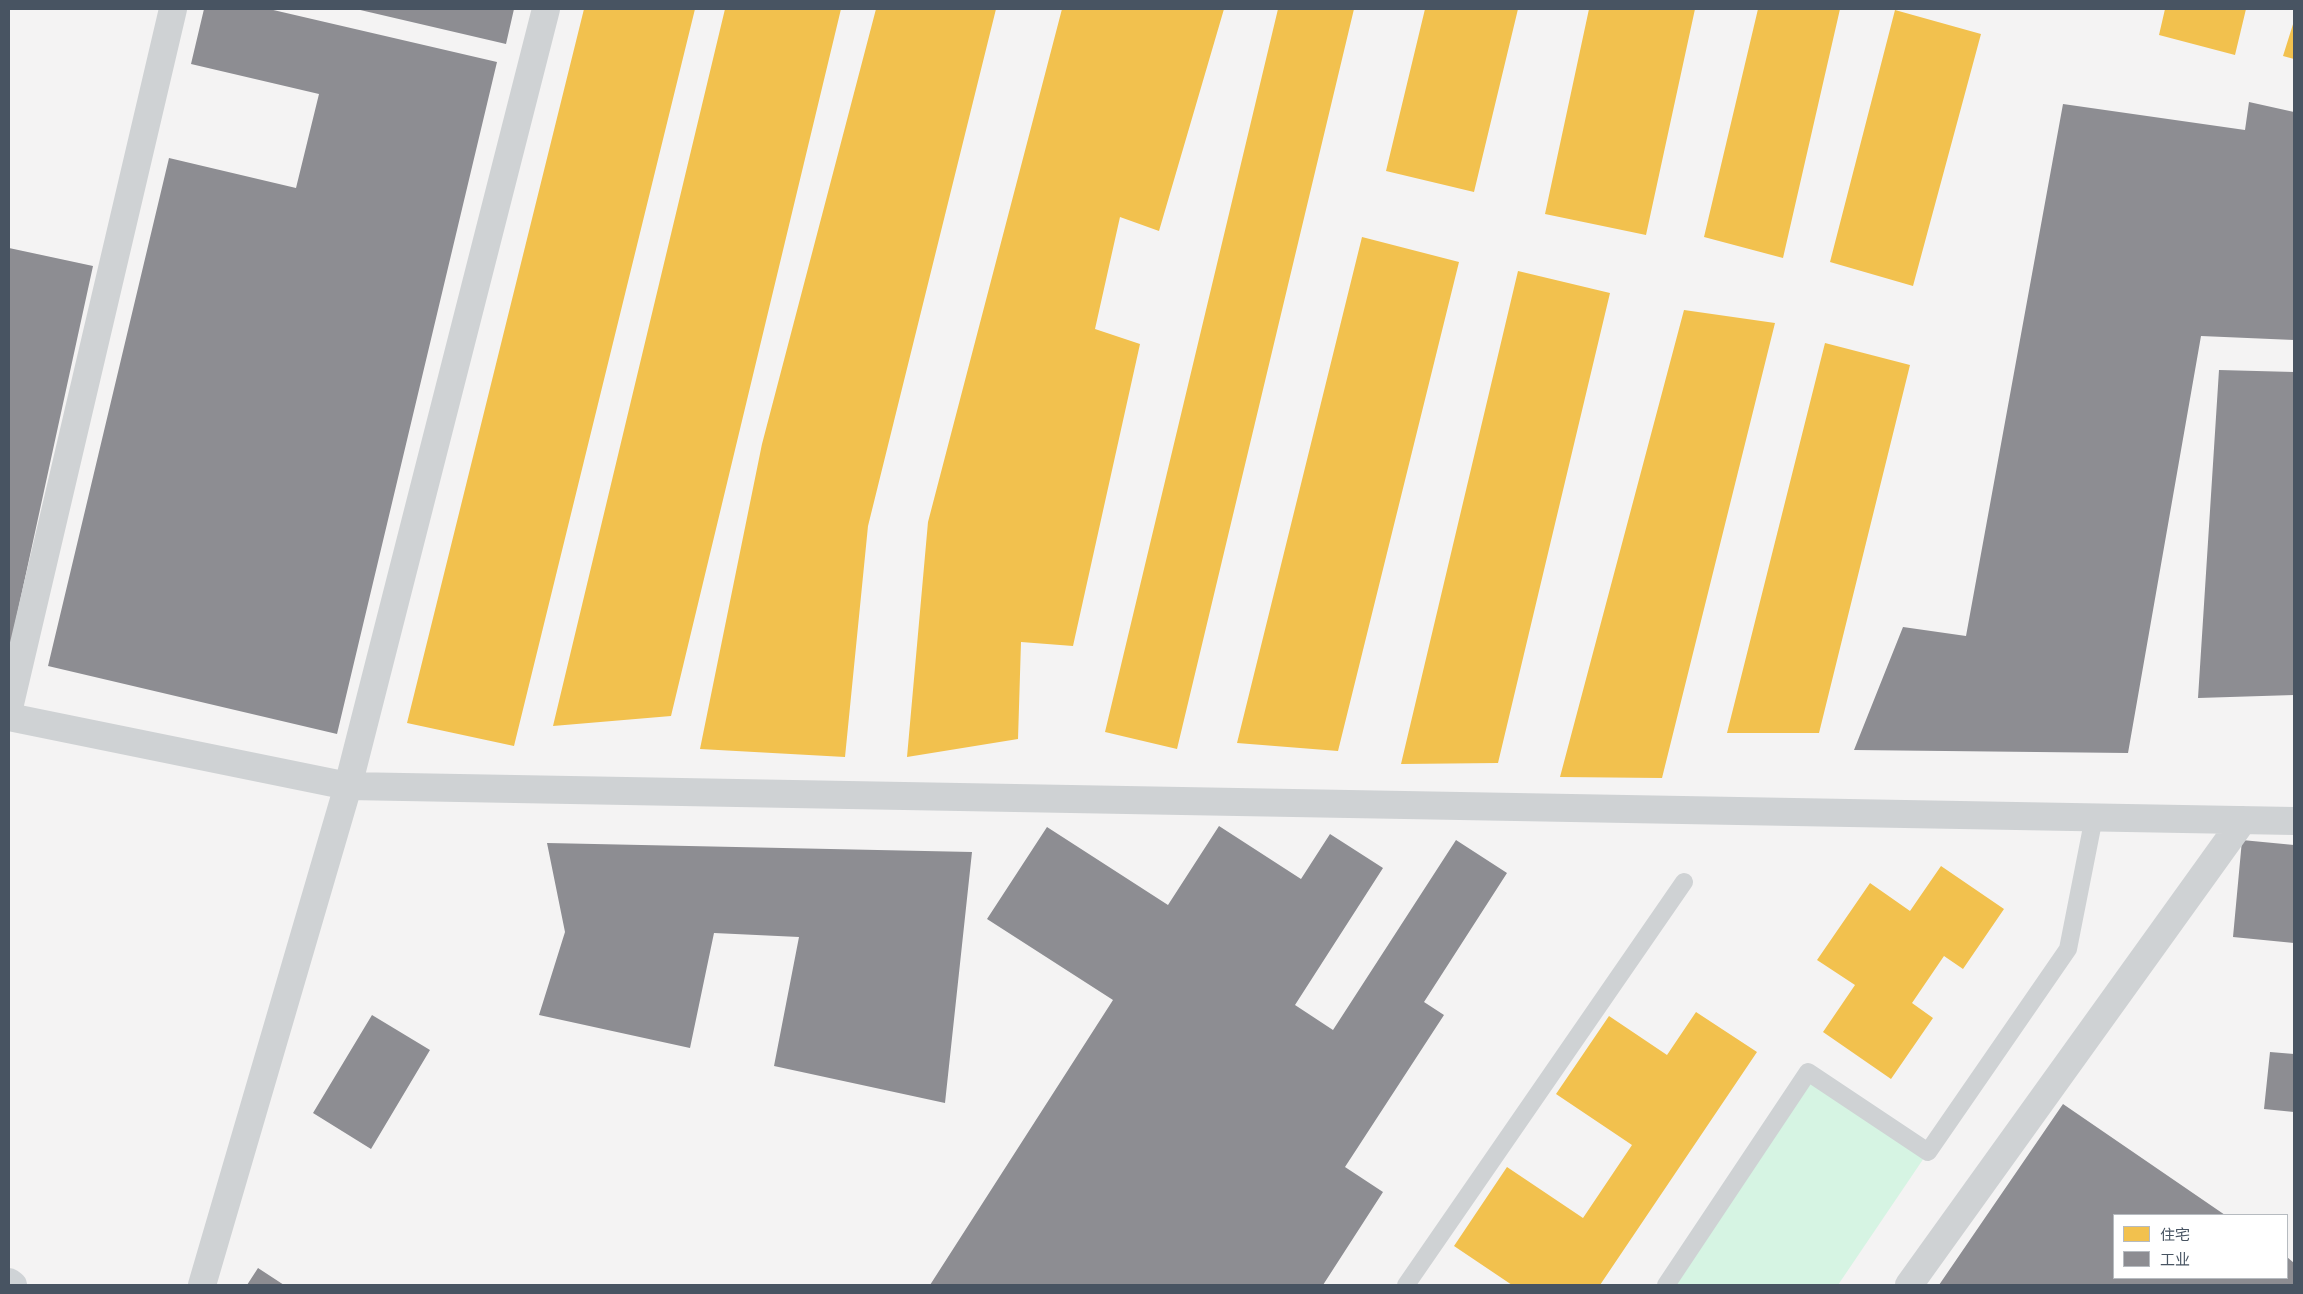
<!DOCTYPE html>
<html>
<head>
<meta charset="utf-8">
<style>
	body { margin:0 }
	#map { position:relative; width:2303px; height:1294px; overflow:hidden; background:#f4f3f3; font-family:"Varela Round","Noto Sans SC",sans-serif }
	canvas { display:block }
	.frame { position:absolute; inset:0; border:10px solid #485462; pointer-events:none }
	.legend { position:absolute; left:2113px; top:1214px; width:175px; height:65px; box-sizing:border-box; background:#fff; border:1px solid #b6bbc0; margin:0; padding:6px 9px; list-style:none; font-size:15px; color:#485462 }
	.legend li { display:flex; align-items:center; gap:10px; height:25px }
	.legend b { width:25px; border:1px solid #b6bbc0 }
</style>
</head>
<body>
<div id="map">
<canvas width="2303" height="1294"></canvas>
<div class="frame"></div>
<ul class="legend">
<li><b style="height:14px;background:#f2c14e"></b>住宅</li>
<li><b style="height:14px;background:#8d8d92"></b>工业</li>
</ul>
</div>
<script>
const g = document.querySelector('canvas').getContext('2d');
g.lineJoin = 'round';
function paint(path, color) { g.fillStyle = color; g.fill(path, 'evenodd'); }
const toPath = rows => new Path2D(rows.map(r => 'M' + r).join(''));
function strokePath(path, color, width, dash) { g.strokeStyle = color; g.lineWidth = width; g.lineCap = dash ? 'butt' : 'round'; g.setLineDash(dash || []); g.stroke(path); }
paint(toPath([
	[1808,1072,1928,1152,1838,1285,1666,1285]
]), '#d6f4e3');
paint(toPath([
	[584,9,695,9,514,746,407,723],
	[725,9,841,9,671,716,553,726],
	[876,9,996,9,868,526,845,757,700,749,762,444],
	[1062,9,1224,9,1159,231,1120,217,1095,329,1140,344,1073,646,1021,642,1018,739,907,757,928,522],
	[1278,9,1354,9,1177,749,1105,732],
	[1425,9,1518,9,1474,192,1386,171],
	[1589,9,1695,9,1646,235,1545,214],
	[1758,9,1840,9,1783,258,1704,237],
	[2165,9,2246,9,2235,55,2159,35],
	[1895,10,1981,34,1913,286,1830,262],
	[2294,21,2294,59,2283,56],
	[1362,237,1459,262,1338,751,1237,743],
	[1518,271,1610,293,1498,763,1401,764],
	[1684,310,1775,323,1662,778,1560,777],
	[1825,343,1910,365,1819,733,1727,733],
	[1941,866,2004,909,1963,969,1944,956,1912,1003,1933,1018,1891,1079,1823,1032,1855,985,1817,960,1870,883,1910,911],
	[1696,1012,1757,1052,1600,1285,1512,1285,1454,1246,1507,1167,1583,1218,1632,1145,1556,1094,1609,1016,1667,1055]
]), '#f2c14e');
paint(toPath([
	[204,9,269,9,497,62,337,734,48,666,169,158,296,188,319,94,191,64],
	[356,9,514,9,506,44],
	[2249,102,2294,112,2294,340,2201,336,2128,753,1854,750,1903,627,1966,636,2063,104,2245,130],
	[9,248,93,266,10,647,9,647],
	[2219,370,2294,372,2294,695,2198,698],
	[1219,826,1301,879,1330,834,1383,868,1295,1005,1333,1030,1456,840,1507,873,1424,1002,1444,1015,1345,1167,1383,1192,1323,1285,930,1285,1113,1000,987,919,1047,827,1168,905],
	[2242,840,2294,845,2294,943,2233,937],
	[547,843,972,852,945,1103,774,1066,799,937,714,933,690,1048,539,1015,565,932],
	[372,1015,430,1050,371,1149,313,1113],
	[2270,1052,2294,1054,2294,1112,2264,1109],
	[2063,1104,2225,1215,2114,1215,2114,1278,2287,1278,2287,1257,2294,1263,2294,1285,1939,1285],
	[258,1268,284,1285,247,1285]
]), '#8d8d92');
strokePath(toPath([
	[1406,1285,1684,882],
	[1666,1285,1808,1072,1928,1152,2068,949,2094,817]
]), '#cfd2d4', 18);
strokePath(toPath([
	[9,708,173,9],
	[9,717,348,786,2294,821],
	[202,1285,348,786,546,9],
	[1909,1285,2243,820]
]), '#cfd2d4', 28);
strokePath(toPath([
	[9,1282,13,1285]
]), '#cfd3d6', 28);
</script>
</body>
</html>
